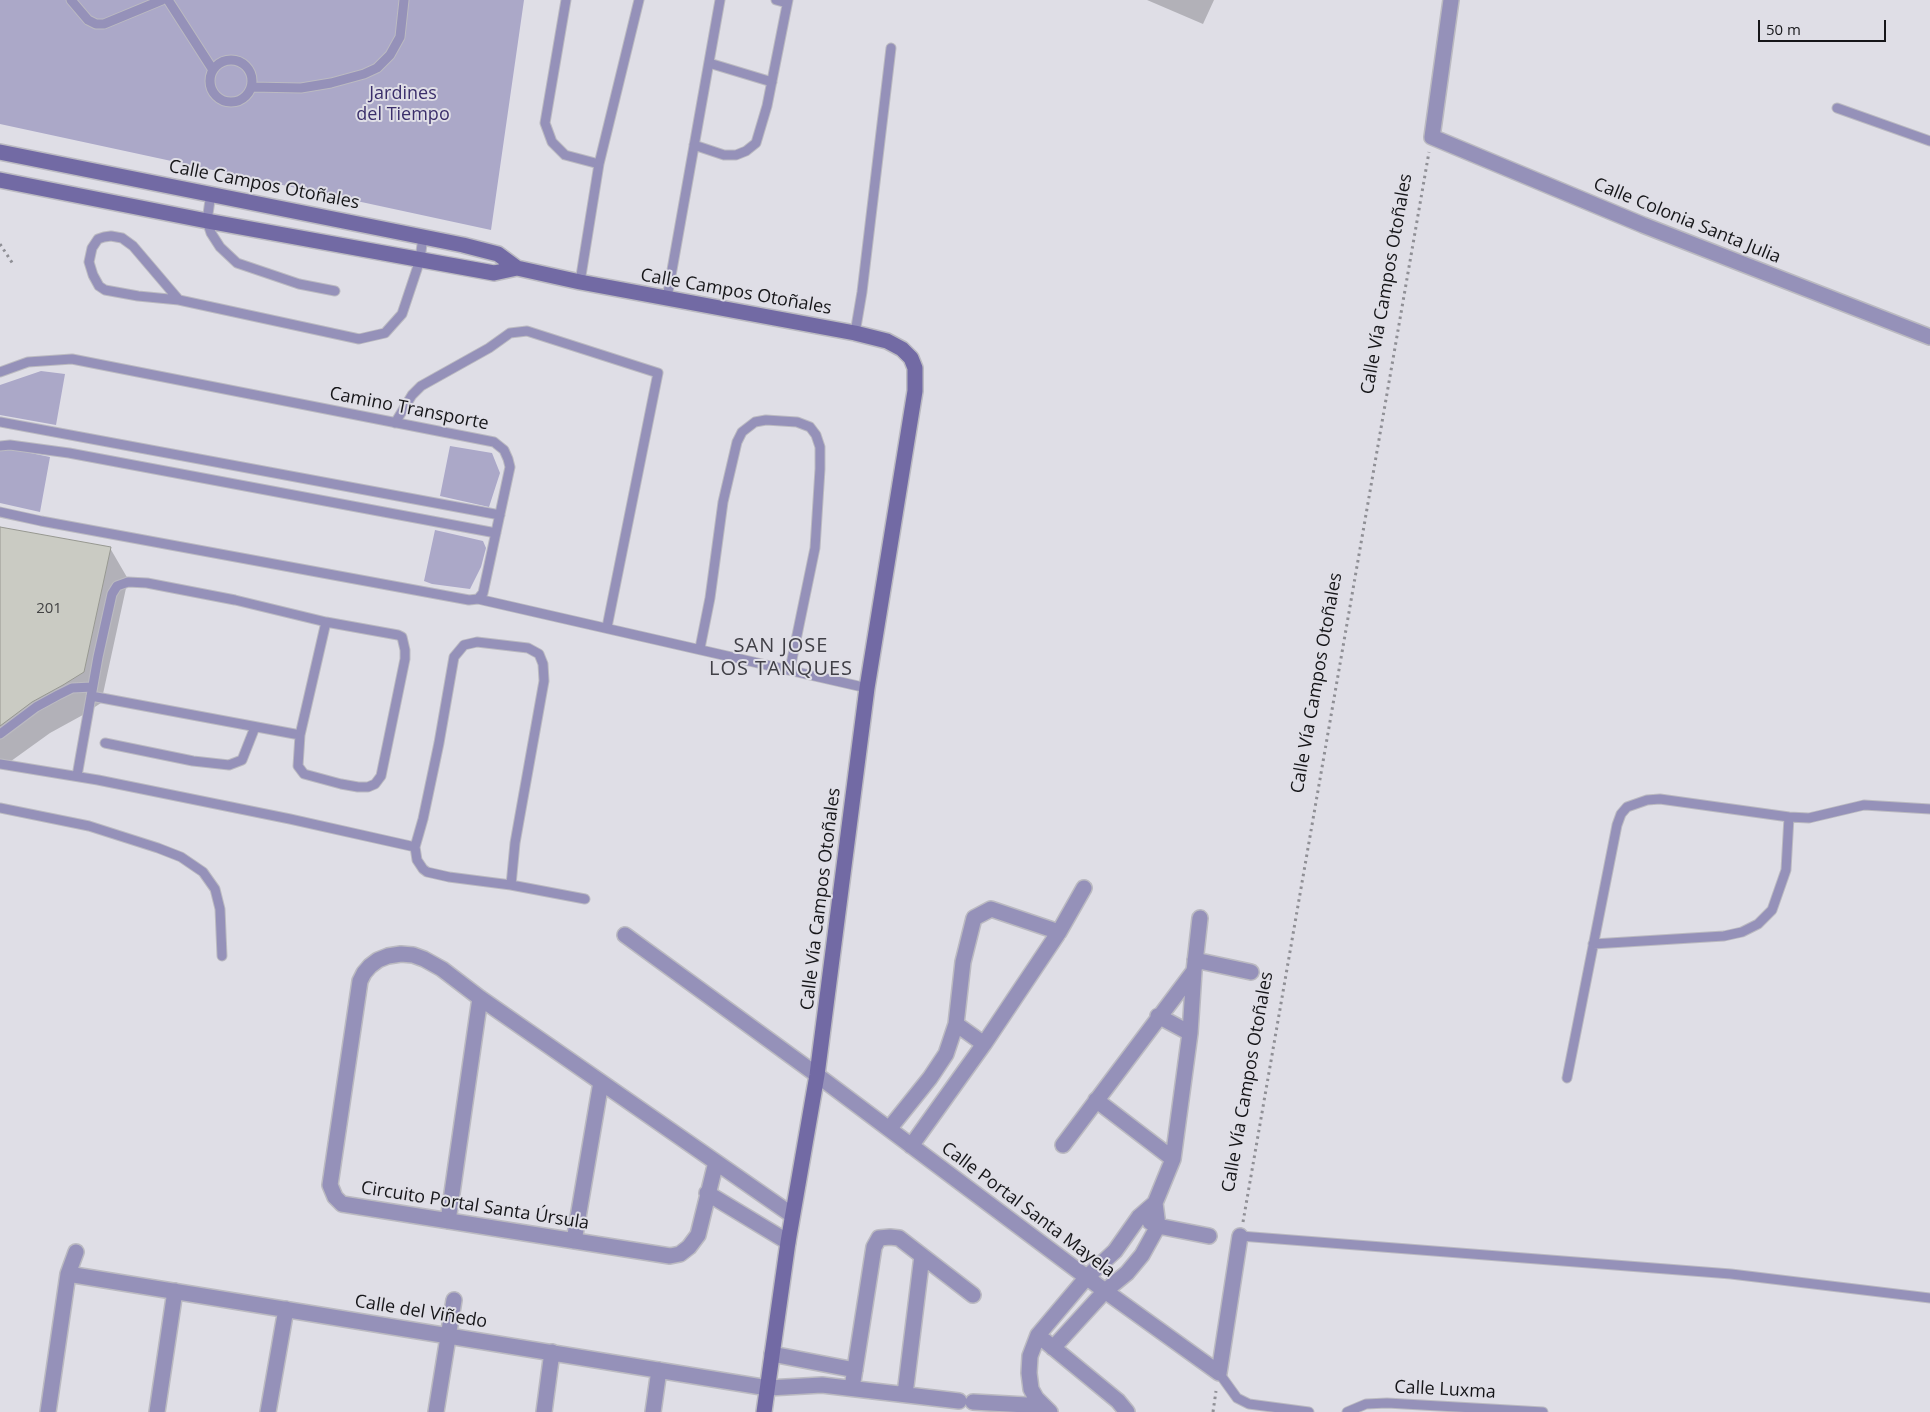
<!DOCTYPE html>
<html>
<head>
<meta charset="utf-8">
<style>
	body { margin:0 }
	#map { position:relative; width:1930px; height:1412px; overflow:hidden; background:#dfdee6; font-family:"Open Sans",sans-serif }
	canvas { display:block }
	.scale { position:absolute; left:1758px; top:20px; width:128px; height:22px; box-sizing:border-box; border:2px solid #161619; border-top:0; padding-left:6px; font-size:15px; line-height:18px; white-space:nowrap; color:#161619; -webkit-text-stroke:4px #dfdee6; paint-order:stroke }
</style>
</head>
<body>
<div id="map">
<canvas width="1930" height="1412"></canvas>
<div class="scale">50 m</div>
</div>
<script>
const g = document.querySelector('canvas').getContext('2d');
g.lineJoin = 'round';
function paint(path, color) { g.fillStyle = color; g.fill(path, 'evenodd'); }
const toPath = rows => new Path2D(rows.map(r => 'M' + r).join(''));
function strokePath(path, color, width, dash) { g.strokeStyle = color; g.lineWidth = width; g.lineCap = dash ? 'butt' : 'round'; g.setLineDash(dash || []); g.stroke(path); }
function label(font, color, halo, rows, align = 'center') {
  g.font = font + ' "Open Sans",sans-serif'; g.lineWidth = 4; g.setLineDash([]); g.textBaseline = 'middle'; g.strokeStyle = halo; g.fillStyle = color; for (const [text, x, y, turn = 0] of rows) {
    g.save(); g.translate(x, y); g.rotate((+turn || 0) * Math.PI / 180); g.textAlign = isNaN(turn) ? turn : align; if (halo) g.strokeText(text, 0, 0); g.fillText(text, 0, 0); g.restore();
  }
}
paint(toPath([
	[0,0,524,0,491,230,0,124],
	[41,371,65,374,56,425,0,415,0,385],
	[450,446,492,453,500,473,489,507,440,496],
	[11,449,50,457,40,512,0,503,0,450],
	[435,530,483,541,486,548,481,567,470,589,432,584,424,581]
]), '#aba8c8');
paint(toPath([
	[1147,0,1214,0,1203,24],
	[0,528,110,548,128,579,101,703,81,716,50,733,0,769]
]), '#0003');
const building = toPath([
	[0,527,111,547,84,672,63,685,32,702,0,726,0,527]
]);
paint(building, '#cacbc3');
strokePath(building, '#979891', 1);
const lane = toPath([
	[71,0,88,20,96,24,104,24,162,0],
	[168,0,213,70],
	[566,0,545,123,552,142,565,155,599,164],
	[776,0,787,3],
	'210 81a21 21 0 1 1 42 0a21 21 0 1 1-42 0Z',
	[709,63,772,82],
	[252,87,301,88,331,83,364,74,377,68,390,55,400,37,404,0],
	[1837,108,1930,141],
	[694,145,724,155,736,155,746,151,756,143,767,106,788,0],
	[211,193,207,221,211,233,220,247,237,263,299,284,335,291],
	[580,282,599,164,639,0],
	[667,298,720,0],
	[179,300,133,246,122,238,111,236,104,237,98,239,92,248,89,262,93,275,99,286,105,290,138,296,179,300,359,339,385,333,402,314,420,260,423,236],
	[855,333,862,292,891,48],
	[0,372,28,362,72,359,494,442,504,450,508,459,510,467,483,593,478,599,469,600,41,521,0,512],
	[0,422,500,515],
	[395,423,412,395,421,386,489,348,510,333,527,331,658,373,607,627],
	[0,446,10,445,69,453,496,533],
	[478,599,867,688],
	[700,648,710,598,723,502,737,442,742,432,755,422,766,420,797,422,810,427,816,435,820,447,820,469,815,548,790,669],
	[91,696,300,735],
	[0,734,36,707,58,695,72,688,92,687],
	[105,743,193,761,229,765,242,760,255,727],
	[0,764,98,780,290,819,415,847],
	[77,776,98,657,112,594,117,586,128,582,147,583,235,600,326,622,398,635,402,637,405,650,405,659,381,776,375,784,368,787,358,787,341,784,304,774,298,766,300,735,326,622],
	[0,808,89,826,158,848,181,857,203,872,215,889,220,909,222,956],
	[511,885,515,843,544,681,543,664,539,654,528,648,477,642,464,645,454,657,439,743,423,819,415,847,417,860,423,869,427,872,449,877,511,885,585,899],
	[1593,944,1724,936,1742,932,1758,924,1772,910,1786,870,1789,817],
	[1567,1078,1617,825,1621,814,1627,807,1647,800,1660,799,1789,817,1809,818,1864,805,1930,809],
	[1240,1236,1731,1274,1930,1298],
	[1219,1373,1237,1398,1249,1404,1309,1412],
	[1347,1412,1366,1404,1387,1403,1543,1412]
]);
const street = toPath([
	[1451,0,1432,137,1643,225,1930,337],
	[625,935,817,1075,1105,1291,1219,1373,1240,1236],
	[1195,960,1251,972],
	[1158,1016,1190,1033],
	[956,1024,984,1044],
	[1096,1100,1173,1159],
	[889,1129,930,1078,946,1054,956,1024,963,962,974,918,991,909,1059,932],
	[1063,1145,1194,971],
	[911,1146,984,1044,1059,932,1084,888],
	[716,1162,698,1235,689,1247,680,1254,670,1256,342,1204,335,1197,330,1185,360,981,364,973,370,966,378,960,388,956,401,954,413,955,424,959,442,969,480,998,792,1215],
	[707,1193,788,1242],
	[448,1221,480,998],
	[1150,1222,1158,1226,1209,1236],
	[574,1241,601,1082],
	[68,1274,768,1388,822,1385,959,1401],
	[1045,1341,1118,1401,1127,1412],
	[1053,1348,1105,1291,1127,1273,1142,1255,1158,1226,1155,1203],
	[772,1354,855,1370],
	[852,1388,874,1247,879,1238,890,1237,899,1238,973,1295],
	[905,1394,922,1256],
	[973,1402,1044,1406],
	[48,1412,68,1274,76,1252],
	[157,1412,175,1291],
	[268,1412,286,1309],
	[436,1412,454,1300],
	[544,1412,552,1352],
	[653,1412,659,1370],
	[1050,1412,1036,1398,1031,1389,1029,1373,1030,1356,1038,1335,1087,1277,1115,1251,1139,1217,1155,1203,1173,1159,1190,1033,1194,971,1200,918]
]);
const secondary = toPath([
	[0,152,463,245,498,254,517,268,580,282,855,333,887,341,902,349,911,358,915,368,915,391,867,688,817,1075,788,1242,764,1412],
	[0,180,207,221,494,273,517,268]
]);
strokePath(lane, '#bbbac1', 11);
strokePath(street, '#bbbac1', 18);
strokePath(secondary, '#bbbac1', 18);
strokePath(toPath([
	[0,244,13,264],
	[1243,1222,1429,152],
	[1213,1412,1216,1391]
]), '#8f8f95', 3, [2.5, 4]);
strokePath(lane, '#9591b9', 9);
strokePath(street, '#9591b9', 15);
strokePath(secondary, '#726aa4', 15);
label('15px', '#434344', null, [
	["201",49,609]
]);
label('18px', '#3b2f6b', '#dfdee6', [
	["Jardines",403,94],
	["del Tiempo",403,115]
]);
label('18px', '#161619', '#dfdee6', [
	["Calle Campos Otoñales",264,185,11],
	["Calle Colonia Santa Julia",1687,221,22],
	["Calle Vía Campos Otoñales",1387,284,-80],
	["Calle Campos Otoñales",736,292,10],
	["Camino Transporte",409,409,11],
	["Calle Vía Campos Otoñales",1317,683,-80],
	["Calle Vía Campos Otoñales",821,899,-83],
	["Calle Vía Campos Otoñales",1248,1082,-80],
	["Circuito Portal Santa Úrsula",475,1206,9],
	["Calle Portal Santa Mayela",1028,1210,37],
	["Calle del Viñedo",421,1312,9],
	["Calle Luxma",1445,1390,3]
]);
g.letterSpacing = '1px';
label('20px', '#414047', '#dfdee6', [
	["SAN JOSE",781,646],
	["LOS TANQUES",781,669]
]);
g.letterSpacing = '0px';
</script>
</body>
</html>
